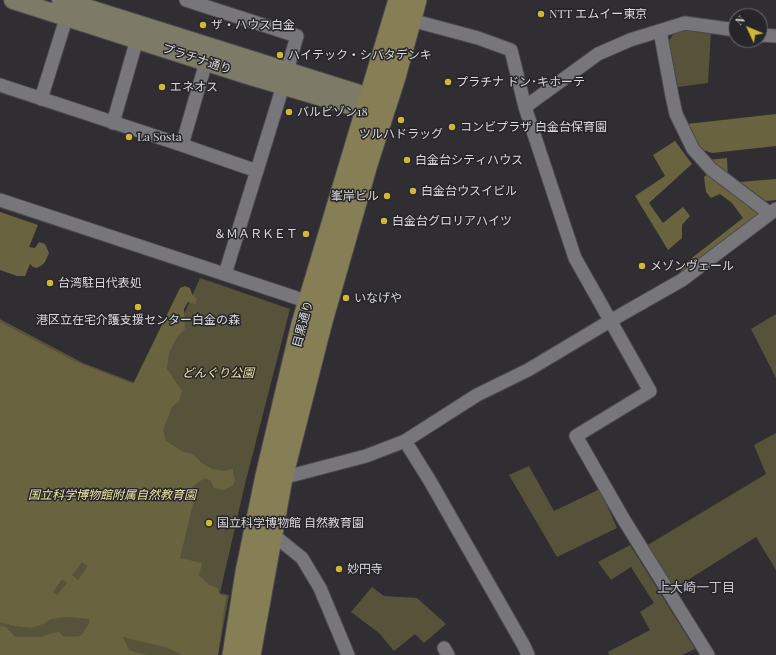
<!DOCTYPE html>
<html>
<head>
<meta charset="utf-8">
<style>
	body { margin:0 }
	#map { position:relative; width:776px; height:655px; overflow:hidden; background:#302e33; font-family:"Playfair Display",serif }
	canvas { display:block }
	.north { position:absolute; left:728px; top:8px; width:40px; height:40px; box-sizing:border-box; background:#262529; border:1px solid #6e6d71; border-radius:50%; rotate:314deg; font-size:11px; font-weight:700; line-height:16px; text-align:center; color:#dbdadd }
	.north::after { content:''; display:block; margin:auto; width:14px; height:18px; background:#cfb837; clip-path:polygon(50% 0,100% 100%,50% 72%,0 100%) }
</style>
</head>
<body>
<div id="map">
<canvas width="776" height="655"></canvas>
<div class="north">N</div>
</div>
<script>
const g = document.querySelector('canvas').getContext('2d');
g.lineJoin = 'round';
function paint(path, color) { g.fillStyle = color; g.fill(path, 'evenodd'); }
const toPath = rows => new Path2D(rows.map(r => 'M' + r).join(''));
function strokePath(path, color, width, dash) { g.strokeStyle = color; g.lineWidth = width; g.lineCap = dash ? 'butt' : 'round'; g.setLineDash(dash || []); g.stroke(path); }
function label(font, color, halo, rows, align = 'center') {
  g.font = font + ' "Playfair Display","Noto Sans JP",serif'; g.lineWidth = 3; g.setLineDash([]); g.textBaseline = 'middle'; g.strokeStyle = halo; g.fillStyle = color; for (const [text, x, y, turn = 0] of rows) {
    g.save(); g.translate(x, y); g.rotate((+turn || 0) * Math.PI / 180); g.textAlign = isNaN(turn) ? turn : align; if (halo) g.strokeText(text, 0, 0); g.fillText(text, 0, 0); g.restore();
  }
}
paint(toPath([
	[688,28,711,31,708,83,678,87,669,41,674,33],
	[200,278,290,309,245,484,220,593,229,595,218,655,0,655,0,319,83,363,151,389],
	[776,314,776,378,751,329],
	[776,433,776,570,756,537,672,590,646,546,766,474,754,445],
	[529,466,554,511,600,489,617,528,557,557,509,475],
	[630,545,695,649,682,655,609,655,608,652,650,630,640,612,654,603,631,567,611,580,598,562],
	[372,587,384,596,417,598,446,624,424,643,415,634,394,651,379,633,351,612]
]), '#57533b');
paint(toPath([
	[776,114,776,146,712,153,703,150,694,138,687,124],
	[675,141,692,164,649,203,663,223,683,207,690,216,682,225,682,238,668,250,635,196,665,176,653,155],
	[727,158,728,179,708,160],
	[710,172,762,212,683,274,679,268,743,218,732,203,720,194,711,198,706,192,704,177],
	[776,179,776,200,766,201,740,182],
	[0,212,38,225,29,247,35,248,39,242,45,244,49,253,45,262,42,265,37,268,33,267,30,264,25,276,17,276,0,270],
	[185,286,190,288,192,294,197,299,195,304,188,302,184,309,185,329,177,337,169,353,167,369,182,391,179,401,172,407,163,430,166,441,183,452,193,454,202,463,212,469,224,471,233,469,233,474,235,480,233,485,224,490,214,488,211,481,206,478,200,481,186,492,188,498,194,500,180,558,202,563,199,575,209,585,218,588,219,594,226,596,218,655,183,655,165,647,123,637,129,650,146,655,0,655,0,626,6,627,15,637,42,637,49,634,59,632,64,637,81,636,89,623,89,619,68,617,57,618,51,619,43,624,31,628,14,626,0,622,0,322,74,361,133,384,180,288],
	[82,562,88,566,78,580,72,575],
	[62,579,67,583,57,595,53,592]
]), '#6a633f');
const minor = toPath([
	[186,0,297,36,287,71],
	[411,20,478,38,511,50,525,107,575,258,650,391,576,436,624,520,708,655],
	[660,31,672,96,676,114,693,149,711,169,769,213],
	[760,35,776,36],
	[0,85,182,145,257,171],
	[41,99,69,9],
	[525,107,598,54,630,40,685,23,736,30],
	[113,123,139,32],
	[182,145,206,62],
	[0,200,315,304],
	[225,274,283,86],
	[405,441,430,481,524,646,528,655],
	[282,478,366,456,405,441,477,395,528,370,610,321,682,280,776,209],
	[271,533,302,558,320,588,348,655],
	[444,648,448,655]
]);
const secondary = toPath([
	[13,0,244,74,379,114],
	[61,0,382,101]
]);
const primary = toPath([
	[233,655,246,572,266,476,302,324,399,0],
	[250,655,282,478,322,321,367,164,395,77,416,0]
]);
strokePath(minor, '#4b4a4d', 15);
strokePath(secondary, '#4b4a4d', 20);
strokePath(primary, '#4b4a4d', 23);
strokePath(minor, '#77767b', 13);
strokePath(secondary, '#7e7a68', 18);
strokePath(primary, '#867e55', 21);
for (const [x, y, r, color] of [
	[541,14,4,"#cfb837"],
	[203,25,4,"#cfb837"],
	[280,55,4,"#cfb837"],
	[448,82,4,"#cfb837"],
	[162,87,4,"#cfb837"],
	[289,112,4,"#cfb837"],
	[401,120,4,"#cfb837"],
	[452,127,4,"#cfb837"],
	[129,137,4,"#cfb837"],
	[407,160,4,"#cfb837"],
	[413,191,4,"#cfb837"],
	[387,196,4,"#cfb837"],
	[384,221,4,"#cfb837"],
	[306,234,4,"#cfb837"],
	[642,266,4,"#cfb837"],
	[50,283,4,"#cfb837"],
	[346,298,4,"#cfb837"],
	[138,307,4,"#cfb837"],
	[209,523,4,"#cfb837"],
	[339,569,4,"#cfb837"]
]) { const dot = new Path2D(); dot.arc(x, y, r, 0, 2 * Math.PI); g.fillStyle = color; g.fill(dot); strokePath(dot, '#262529', 1.5); }
label('12px', '#dbdadd', '#262529', [
	["NTT エムイー東京",549,14],
	["ザ・ハウス白金",211,25],
	["ハイテック・シバタデンキ",288,55],
	["プラチナ ドン･キホーテ",456,82],
	["エネオス",170,87],
	["バルビゾン18",297,112],
	["コンビプラザ 白金台保育園",460,127],
	["ツルハドラッグ",401,134,"center"],
	["La Sosta",137,137],
	["白金台シティハウス",415,160],
	["白金台ウスイビル",421,191],
	["峯岸ビル",379,196,"right"],
	["白金台グロリアハイツ",392,221],
	["＆ＭＡＲＫＥＴ",298,234,"right"],
	["メゾンヴェール",650,266],
	["台湾駐日代表処",58,283],
	["いなげや",354,298],
	["港区立在宅介護支援センター白金の森",138,320,"center"],
	["国立科学博物館 自然教育園",217,523],
	["妙円寺",347,569]
], 'left');
label('12px', '#dbdadd', '#262529', [
	["プラチナ通り",197,59,18],
	["目黒通り",303,324,-75]
]);
label('italic 12px', '#f1e5a4', '#262529', [
	["どんぐり公園",218,373],
	["国立科学博物館附属自然教育園",112,495]
]);
label('13px', '#c9c7cd', '#262529', [
	["上大崎一丁目",696,588]
]);
</script>
</body>
</html>
